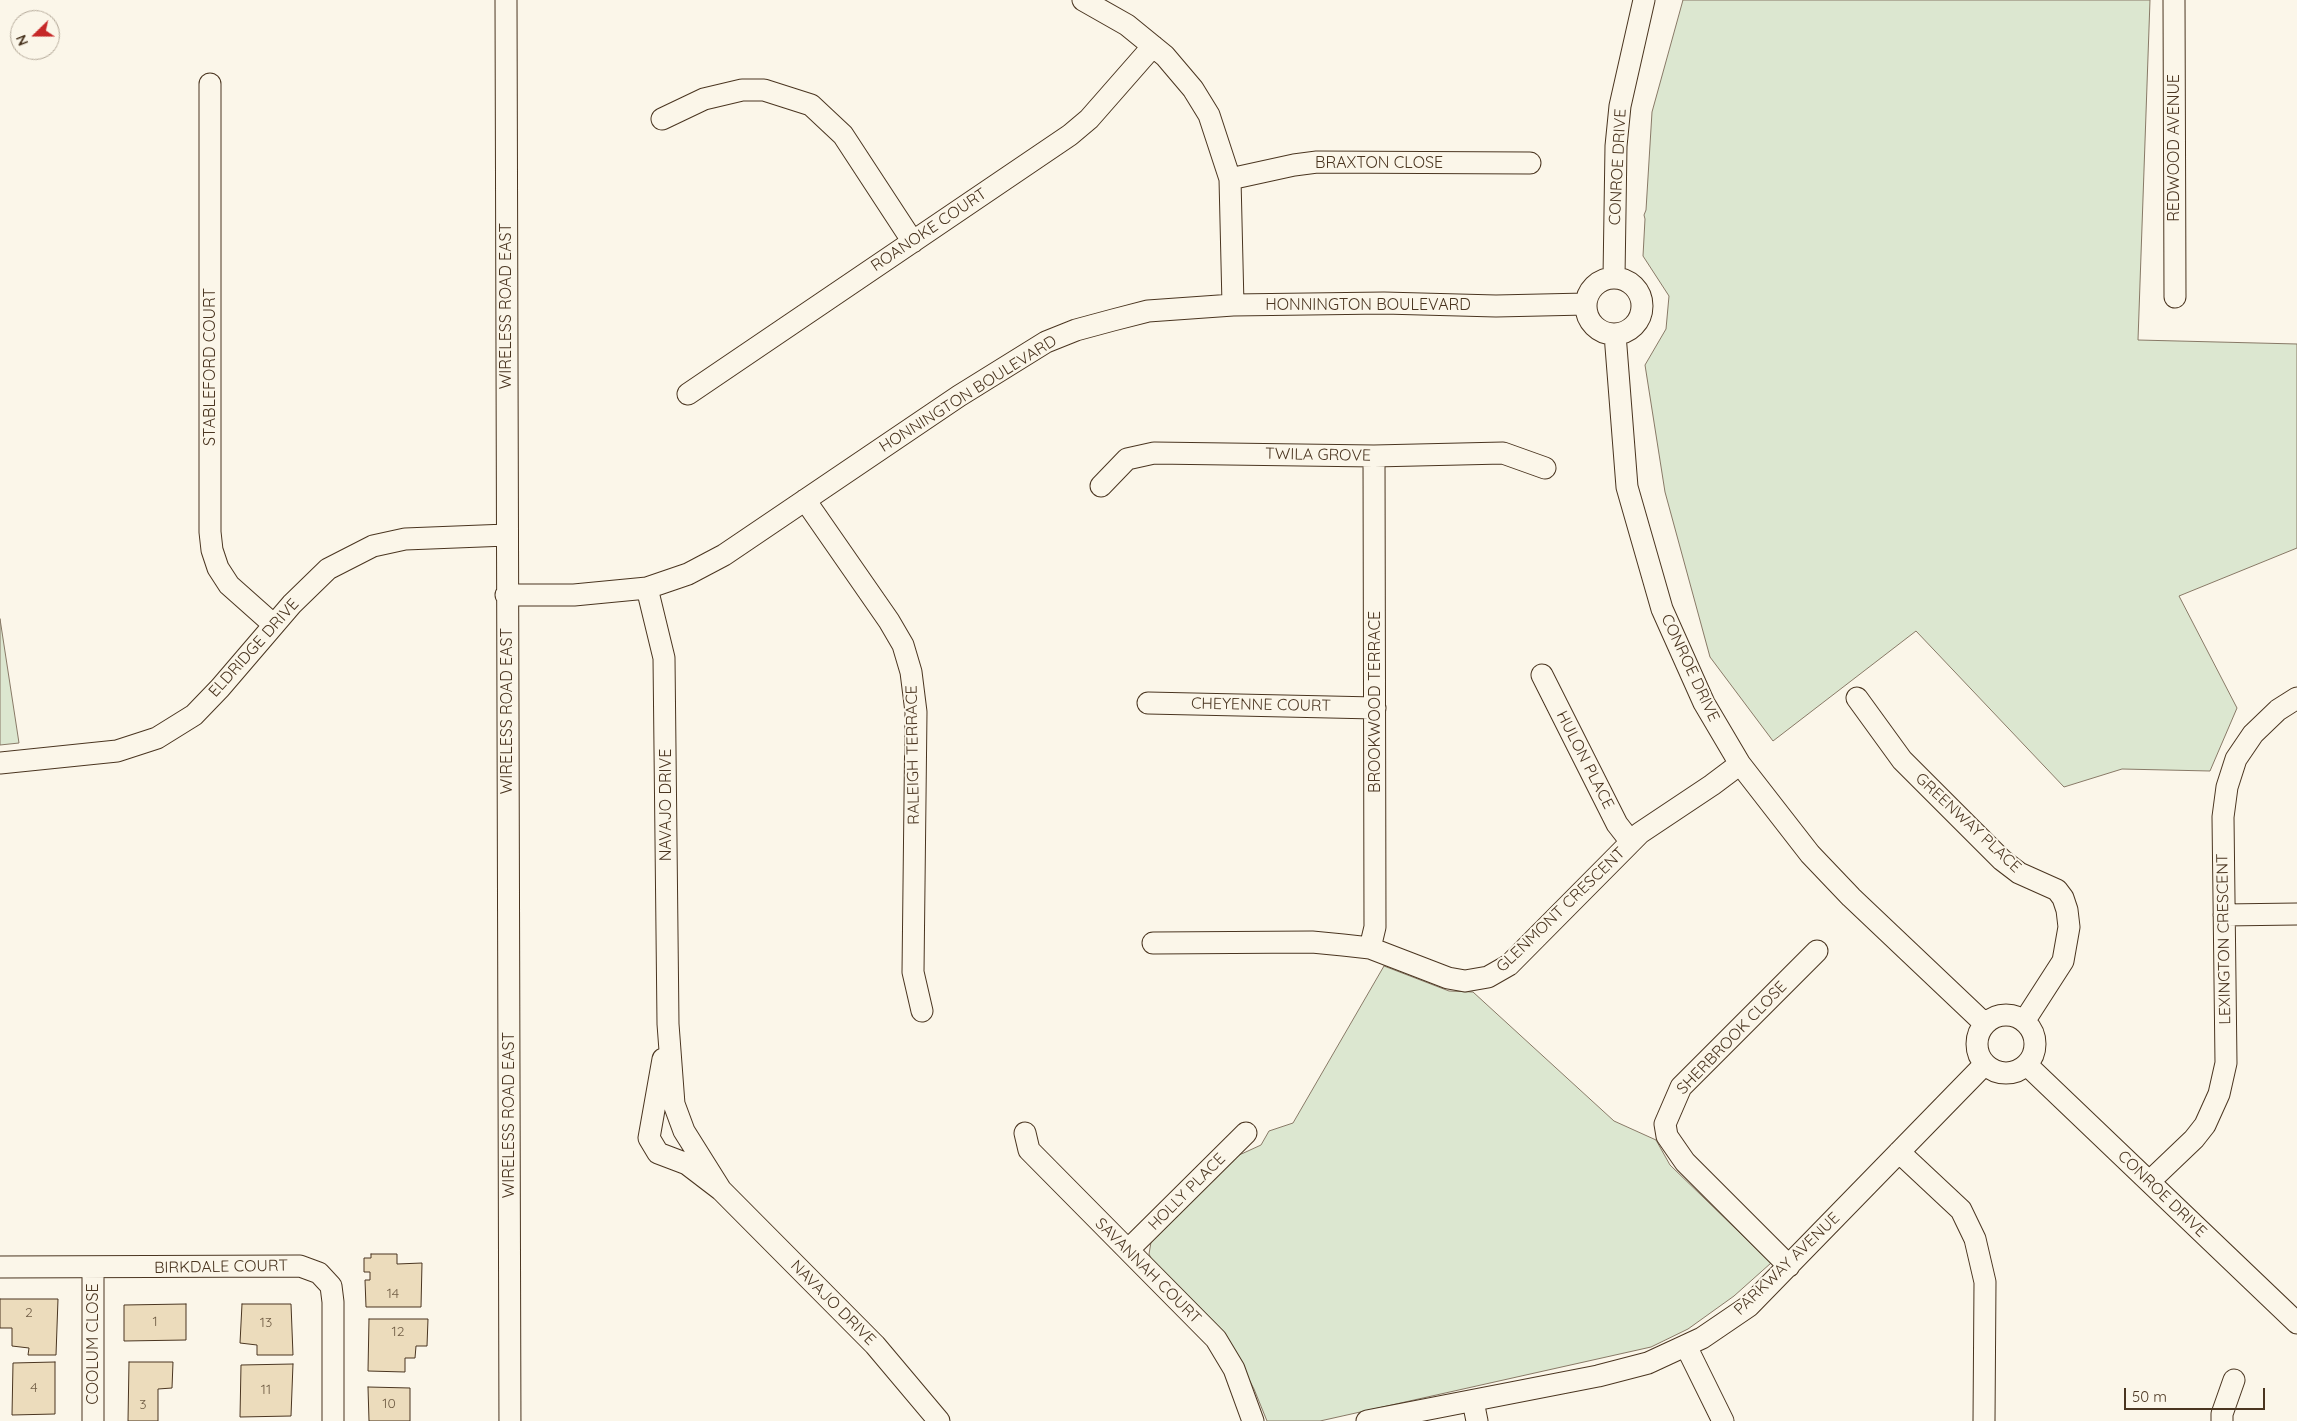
<!DOCTYPE html>
<html>
<head>
<meta charset="utf-8">
<style>
	body { margin:0 }
	#map { position:relative; width:2297px; height:1421px; overflow:hidden; background:#fbf6e9; font-family:Quicksand,sans-serif }
	canvas { display:block }
	.north { position:absolute; left:10px; top:10px; width:50px; height:50px; box-sizing:border-box; background:#fbf6e9; border:1px solid #b4a999; border-radius:50%; rotate:248deg; font-size:14px; font-weight:700; line-height:20px; text-align:center; color:#4a3520 }
	.north::after { content:''; display:block; margin:auto; width:18px; height:22px; background:#c62828; clip-path:polygon(50% 0,100% 100%,50% 72%,0 100%) }
	.scale { position:absolute; left:2124px; top:1388px; width:141px; height:22px; box-sizing:border-box; border:2px solid #4a3520; border-top:0; padding-left:6px; font-size:15px; line-height:18px; white-space:nowrap; color:#4a3520; -webkit-text-stroke:4px #fbf6e9; paint-order:stroke }
</style>
</head>
<body>
<div id="map">
<canvas width="2297" height="1421"></canvas>
<div class="north">N</div>
<div class="scale">50 m</div>
</div>
<script>
const g = document.querySelector('canvas').getContext('2d');
g.lineJoin = 'round';
function paint(path, color) { g.fillStyle = color; g.fill(path, 'evenodd'); }
const toPath = rows => new Path2D(rows.map(r => 'M' + r).join(''));
function strokePath(path, color, width, dash) { g.strokeStyle = color; g.lineWidth = width; g.lineCap = dash ? 'butt' : 'round'; g.setLineDash(dash || []); g.stroke(path); }
function label(font, color, halo, rows, align = 'center') {
  g.font = font + ' Quicksand,sans-serif'; g.lineWidth = 4; g.setLineDash([]); g.textBaseline = 'middle'; g.strokeStyle = halo; g.fillStyle = color; for (const [text, x, y, turn = 0] of rows) {
    g.save(); g.translate(x, y); g.rotate((+turn || 0) * Math.PI / 180); g.textAlign = isNaN(turn) ? turn : align; if (halo) g.strokeText(text, 0, 0); g.fillText(text, 0, 0); g.restore();
  }
}
const green = toPath([
	[1683,0,2150,0,2138,340,2297,344,2297,548,2179,596,2237,708,2210,771,2122,769,2064,787,1916,631,1773,741,1710,657,1665,492,1645,365,1666,329,1669,296,1643,256,1645,219,1644,215,1646,210,1652,112,1683,0],
	[0,619,19,743,0,745,0,619],
	[1384,966,1449,991,1473,992,1614,1121,1656,1140,1670,1165,1771,1263,1734,1296,1688,1329,1651,1347,1320,1421,1267,1421,1254,1389,1230,1343,1157,1271,1149,1254,1151,1242,1237,1156,1261,1145,1269,1131,1293,1123,1384,966]
]);
paint(green, '#dce7d0');
strokePath(green, '#887966', 1);
const building = toPath([
	[371,1254,397,1254,397,1264,422,1263,421,1307,366,1307,365,1280,370,1280,370,1272,364,1272,364,1258,371,1258,371,1254],
	[0,1299,58,1299,56,1355,28,1355,29,1348,12,1346,12,1328,0,1328,0,1299],
	[186,1304,186,1340,124,1341,124,1305,186,1304],
	[242,1304,291,1304,293,1355,257,1355,257,1345,240,1343,242,1304],
	[369,1319,428,1319,427,1346,416,1346,415,1358,405,1358,405,1372,368,1371,369,1319],
	[55,1362,55,1414,12,1415,13,1363,55,1362],
	[129,1362,173,1362,172,1388,158,1389,158,1421,128,1421,129,1362],
	[293,1364,291,1416,240,1417,241,1365,293,1364],
	[368,1387,410,1388,410,1421,369,1421,368,1387]
]);
paint(building, '#ecdcbc');
strokePath(building, '#4a3520', 1);
const minor = toPath([
	[506,0,510,1421],
	[1083,0,1127,25,1165,56,1193,89,1209,115,1230,179,1233,305],
	[2174,0,2175,297],
	[210,84,210,532,212,550,218,568,229,585,274,625],
	[662,119,704,99,742,90,764,90,811,105,843,135,913,242],
	[1230,179,1294,165,1317,162,1530,163],
	[1614,277,1616,146,1620,106,1644,0],
	'1586 306a28 28 0 1 1 56 0a28 28 0 1 1-56 0Z',
	[1615,334,1627,487,1662,609,1704,703,1740,764,1810,854,1851,897,1985,1024],
	[688,394,1070,135,1089,119,1153,46],
	[1101,486,1127,459,1154,453,1374,456,1503,453,1545,468],
	[805,500,889,621,903,645,911,672,916,712,913,972,922,1011],
	[647,588,664,658,668,1024,674,1104,684,1131,721,1190],
	[506,595,574,595,647,588,688,574,724,555,959,396,1046,342,1076,330,1113,320,1148,311,1233,305,1384,303,1496,306,1586,304],
	[1542,675,1617,824,1631,842],
	[1857,698,1902,760,2002,860,2019,873,2057,890,2063,898,2067,910,2069,927,2063,961,2025,1020],
	[1148,703,1375,708],
	[0,763,117,751,157,738,194,715,220,688,292,604,328,569,373,546,405,539,507,535],
	[2224,915,2297,914],
	[1153,943,1312,942,1343,945,1370,948,1448,978,1465,981,1488,977,1509,965,1640,833,1712,785,1740,764],
	[1370,948,1375,927,1374,456],
	'1977 1044a29 29 0 1 1 58 0a29 29 0 1 1-58 0Z',
	[663,1059,649,1138,658,1153,687,1164,721,1190,875,1345,939,1421],
	[2027,1065,2297,1323],
	[1025,1133,1029,1150,1216,1339,1234,1369,1253,1421],
	[1899,1152,1961,1210,1975,1239,1985,1282,1984,1421],
	[2150,1181,2194,1139,2205,1125,2219,1094,2226,1063,2223,817,2227,787,2236,759,2253,734,2278,710,2297,698],
	[1128,1250,1246,1133],
	[1789,1266,1685,1162,1667,1136,1665,1124,1681,1087,1817,951],
	[0,1267,300,1266,319,1273,331,1286,333,1302,333,1421],
	[1686,1346,1723,1421],
	[1473,1401,1477,1421],
	[93,1421,93,1268],
	[1367,1421,1598,1376,1648,1363,1702,1338,1749,1306,1984,1065],
	[2222,1421,2222,1414,2234,1380]
]);
strokePath(minor, '#4a3520', 23);
strokePath(minor, '#fbf6e9', 21);
label('14px', '#725f47', null, [
	["14",393,1294],
	["2",29,1313],
	["1",155,1322],
	["13",266,1323],
	["12",398,1332],
	["4",34,1388],
	["11",266,1390],
	["10",389,1404],
	["3",143,1405]
]);
label('16px', '#4a3520', '#fbf6e9', [
	["REDWOOD AVENUE",2174,148,-90],
	["BRAXTON CLOSE",1379,163],
	["CONROE DRIVE",1618,167,-87],
	["ROANOKE COURT",929,230,-34],
	["HONNINGTON BOULEVARD",1368,305],
	["WIRELESS ROAD EAST",506,306,-90],
	["STABLEFORD COURT",210,367,-90],
	["HONNINGTON BOULEVARD",968,394,-32],
	["TWILA GROVE",1318,455,1],
	["ELDRIDGE DRIVE",254,648,-48],
	["CONROE DRIVE",1690,668,65],
	["BROOKWOOD TERRACE",1375,702,-90],
	["CHEYENNE COURT",1261,705,1],
	["WIRELESS ROAD EAST",507,711,-90],
	["RALEIGH TERRACE",913,755,-91],
	["HULON PLACE",1585,760,63],
	["NAVAJO DRIVE",666,805,-90],
	["GREENWAY PLACE",1968,823,43],
	["GLENMONT CRESCENT",1561,910,-44],
	["LEXINGTON CRESCENT",2224,939,-91],
	["SHERBROOK CLOSE",1732,1038,-46],
	["WIRELESS ROAD EAST",509,1115,-90],
	["HOLLY PLACE",1187,1192,-45],
	["CONROE DRIVE",2162,1194,44],
	["PARKWAY AVENUE",1787,1264,-44],
	["BIRKDALE COURT",221,1267,-1],
	["SAVANNAH COURT",1148,1271,45],
	["NAVAJO DRIVE",833,1303,45],
	["COOLUM CLOSE",93,1344,-90]
]);
</script>
</body>
</html>
